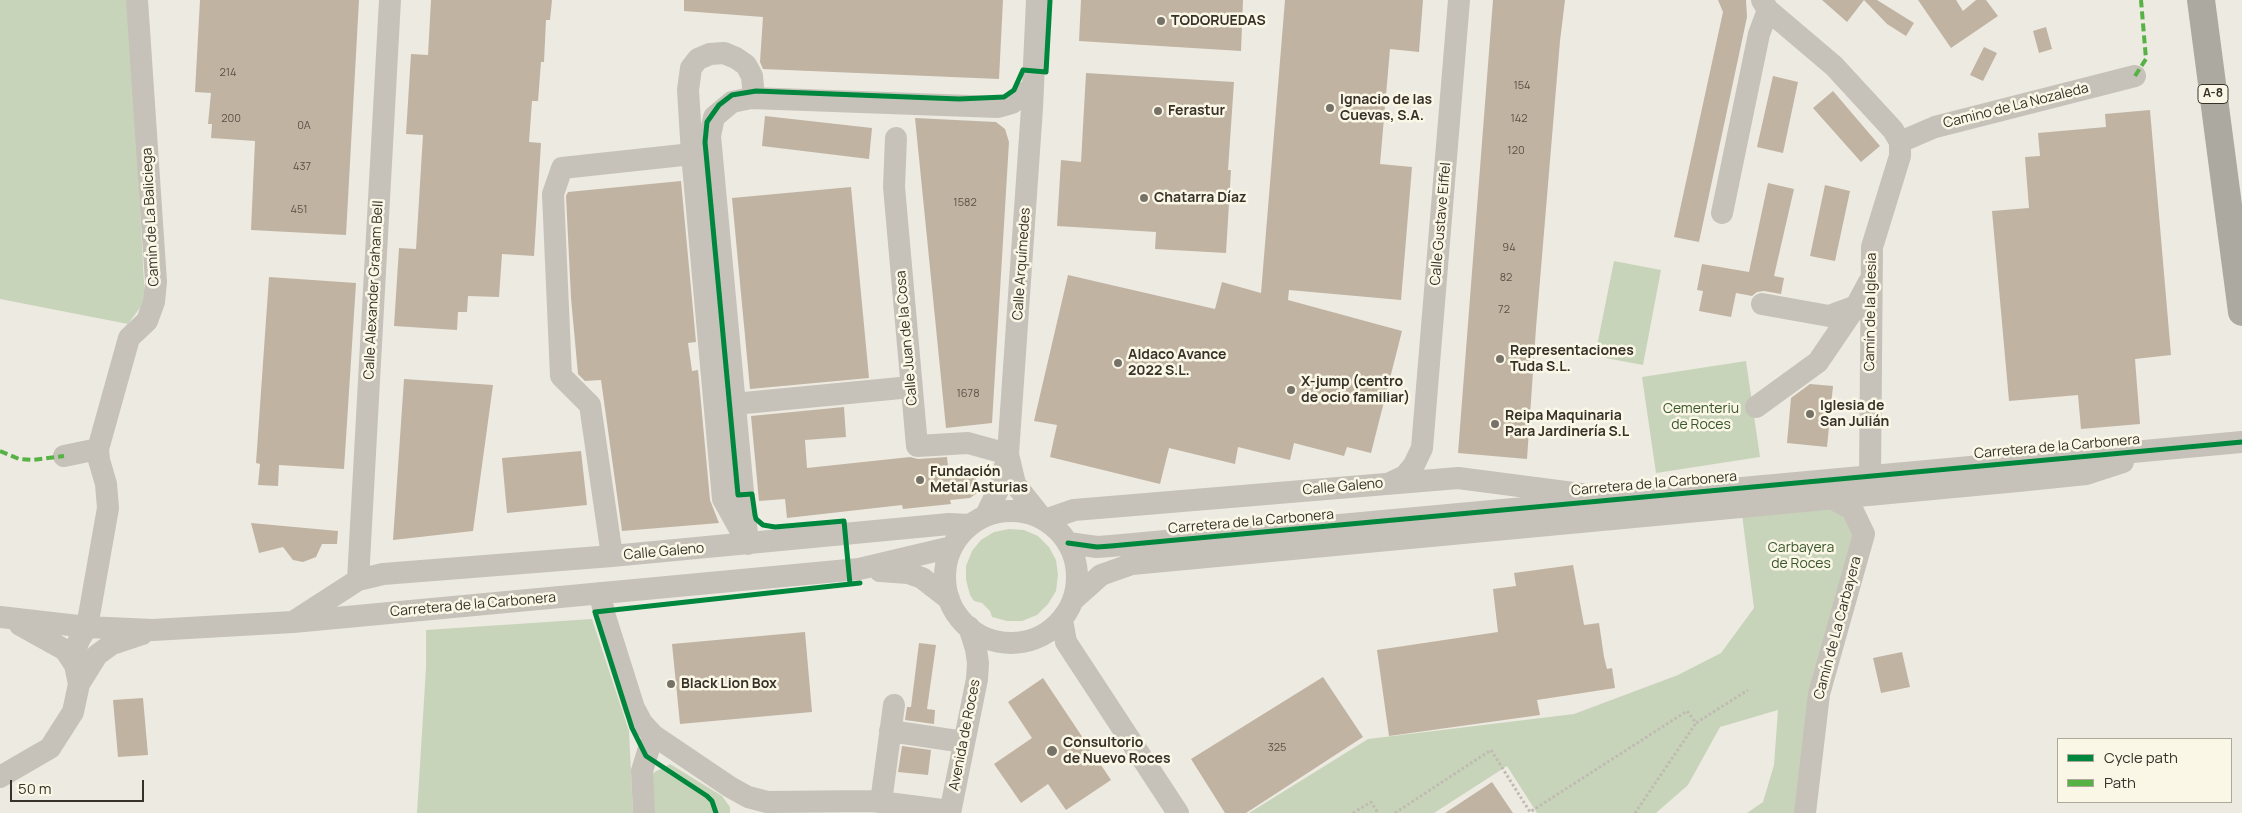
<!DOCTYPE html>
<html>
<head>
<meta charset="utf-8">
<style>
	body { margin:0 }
	#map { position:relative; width:2242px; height:813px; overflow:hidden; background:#edeae1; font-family:Manrope,sans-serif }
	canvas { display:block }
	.legend { position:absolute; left:2057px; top:738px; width:175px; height:65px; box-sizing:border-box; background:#faf7e7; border:1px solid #aca89a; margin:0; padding:6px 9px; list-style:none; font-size:15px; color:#373127 }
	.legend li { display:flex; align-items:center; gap:10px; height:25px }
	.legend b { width:25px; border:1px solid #aca89a }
	.scale { position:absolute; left:10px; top:780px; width:134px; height:22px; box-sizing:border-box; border:2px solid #373127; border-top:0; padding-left:6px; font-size:15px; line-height:18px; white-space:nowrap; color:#373127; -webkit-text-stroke:4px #faf7e7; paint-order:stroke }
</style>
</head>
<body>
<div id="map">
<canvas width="2242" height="813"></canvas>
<ul class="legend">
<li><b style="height:6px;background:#00873e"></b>Cycle path</li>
<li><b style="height:6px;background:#56b245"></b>Path</li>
</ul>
<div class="scale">50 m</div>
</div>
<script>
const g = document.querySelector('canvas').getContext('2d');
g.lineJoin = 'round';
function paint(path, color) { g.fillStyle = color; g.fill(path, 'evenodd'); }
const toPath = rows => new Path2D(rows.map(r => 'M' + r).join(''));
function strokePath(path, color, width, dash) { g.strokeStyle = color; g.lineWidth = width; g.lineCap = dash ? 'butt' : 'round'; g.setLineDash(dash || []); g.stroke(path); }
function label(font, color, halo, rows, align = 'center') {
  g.font = font + ' Manrope,sans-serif'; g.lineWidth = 5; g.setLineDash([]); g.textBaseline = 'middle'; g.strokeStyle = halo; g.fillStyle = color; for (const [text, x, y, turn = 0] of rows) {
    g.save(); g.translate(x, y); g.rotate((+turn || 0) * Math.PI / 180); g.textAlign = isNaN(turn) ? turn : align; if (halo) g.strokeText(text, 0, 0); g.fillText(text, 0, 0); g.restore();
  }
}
paint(toPath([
	[0,0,129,0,145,301,128,324,0,299],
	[1614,261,1661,270,1643,365,1595,356],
	[1746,361,1760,457,1656,473,1642,377],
	[1831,498,1860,523,1805,813,1747,813,1763,802,1774,765,1778,710,1720,727,1688,785,1656,813,1537,813,1507,766,1434,813,1249,813,1368,739,1574,714,1678,675,1721,653,1754,608,1741,507],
	[1009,529,1024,530,1038,536,1049,547,1056,560,1058,575,1056,591,1048,604,1037,615,1022,621,1007,621,992,617,990,611,982,603,974,601,970,595,966,580,966,566,972,551,981,540,994,532],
	[592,619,629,731,633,813,417,813,426,668,426,630],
	[670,764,722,796,730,807,730,813,653,813,651,774]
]), '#c8d4ba');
paint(toPath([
	[200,0,359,0,346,235,251,230,255,141,211,138,212,124,208,124,211,93,195,92],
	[431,0,552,0,550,20,546,20,544,62,541,62,538,101,532,101,529,142,541,143,534,256,502,254,499,297,468,296,467,312,458,312,457,330,394,326,399,248,416,249,423,135,406,134,411,54,428,55],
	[684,0,1003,0,999,79,763,69,760,62,763,17,684,11],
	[1081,0,1243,0,1241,51,1079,41],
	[1285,0,1423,0,1419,52,1390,49,1380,164,1412,167,1401,300,1289,290,1288,300,1402,331,1371,453,1347,447,1344,456,1294,443,1290,460,1238,447,1235,464,1169,448,1160,484,1050,457,1057,425,1034,421,1068,275,1215,309,1222,282,1261,293],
	[1493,0,1565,0,1560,41,1536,328,1527,459,1458,453],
	[1718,0,1746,0,1747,17,1699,242,1674,237,1723,12],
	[1822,0,1877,0,1914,23,1906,36,1887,24,1864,0,1847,22],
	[1918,0,1956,0,1963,11,1976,0,1986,0,1998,16,1951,48],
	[2046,27,2052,49,2039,53,2033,31],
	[1984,47,1997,53,1983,81,1970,75],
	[1086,73,1234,82,1228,170,1231,170,1226,253,1155,249,1156,232,1057,226,1061,160,1081,162],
	[1773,76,1798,82,1783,153,1757,147],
	[1833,91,1880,146,1861,162,1813,108],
	[2150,110,2171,355,2135,359,2140,424,2081,429,2078,395,2009,401,1992,211,2029,208,2025,157,2040,156,2038,133,2106,127,2105,114],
	[765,116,872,128,869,159,762,146],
	[915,118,996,122,1005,129,1009,142,992,423,946,428],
	[681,181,696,342,688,343,692,371,698,370,710,500,719,523,622,531,601,380,585,381,578,374,571,298,566,196,568,192],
	[1768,183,1794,189,1774,276,1784,278,1781,294,1764,291,1757,292,1752,296,1736,293,1731,317,1699,311,1703,291,1697,290,1702,264,1749,272],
	[1825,185,1850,191,1835,261,1810,256],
	[851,187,869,378,750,389,732,198],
	[269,277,356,283,344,469,279,465,278,486,258,485,260,464,256,463],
	[404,379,493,385,473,531,393,540],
	[1810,384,1833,386,1827,447,1787,443,1791,398],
	[844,407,846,437,805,440,807,468,910,457,918,459,947,457,949,475,965,473,974,475,979,485,977,493,970,498,950,500,951,504,903,509,902,505,787,518,785,499,759,501,751,416],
	[581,451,587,505,507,513,502,458],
	[251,523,338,531,337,544,322,544,316,557,303,562,293,560,283,547,259,553],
	[1573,565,1584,625,1599,623,1604,657,1607,669,1612,668,1615,688,1537,700,1540,715,1389,736,1377,650,1498,632,1493,589,1516,586,1514,573],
	[805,632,812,712,680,724,672,644],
	[919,643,936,645,927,709,935,710,934,724,905,720,907,707,911,707],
	[1902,652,1910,687,1881,693,1873,658],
	[1323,677,1363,737,1246,813,1225,813,1191,759],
	[1043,678,1111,780,1066,810,1048,784,1021,803,994,764,1032,738,1008,702],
	[143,698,148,755,118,757,113,700],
	[902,746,931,750,928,775,898,772],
	[1492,782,1513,813,1445,813]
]), '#c1b3a2');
strokePath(toPath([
	[1353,813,1371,802,1378,813],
	[1395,813,1491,750,1530,812,1687,711,1696,723,1748,690],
	[1635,813,1696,723]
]), '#bfbbb2', 3, [2.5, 2.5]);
strokePath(toPath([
	[1037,0,1032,108,1008,454,1015,484,1042,518],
	[1762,0,1768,10,1834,66,1893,130,1900,142,1900,156,1872,247,1870,476],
	[896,138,894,187,917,446,968,443,1008,454],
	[1900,142,1935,127,2135,76],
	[692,154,688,90,691,68,698,59,710,54,724,53,736,58,746,65,752,76,754,98],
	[1722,213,1759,34,1768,10],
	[1762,304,1829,316,1856,306],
	[734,404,911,387],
	[1756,407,1818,362,1856,306,1869,282],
	[64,456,98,449],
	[1390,483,1405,476,1414,465,1422,448,1459,0],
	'945 577a66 66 0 1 1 132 0a66 66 0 1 1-132 0Z',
	[986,515,1001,484,1007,457],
	[1045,520,1074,510,1458,478,1581,494],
	[747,535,710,136,714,117,732,102,751,98,998,107,1012,103,1033,87],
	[1068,543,1097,547,1111,546,2242,442],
	[612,556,590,405,561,376,553,194,562,168,692,154,723,499,748,544],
	[880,571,908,573,922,578,949,599],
	[358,580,390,0],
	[600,593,604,613,634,708,642,723,653,735,730,787,748,797,767,802,872,801,950,811],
	[1073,600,1101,575,1132,564,2018,481,2086,474,2123,462],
	[0,617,87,627,153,630,293,622,859,569,952,547],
	[296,620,358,580,383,574,612,556,949,524,970,525],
	[1062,620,1066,642,1178,813],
	[20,625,65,650,75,665],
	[79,684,75,665,75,652,79,640,87,627,108,508,106,484,99,460,98,449,129,338,147,321,154,302,156,282,137,0],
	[890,731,964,742],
	[0,777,50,748,73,712,79,684,97,655,112,644,142,634],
	[881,802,894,705],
	[644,813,642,771,653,735],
	[950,813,977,679,978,663,976,649,969,627],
	[1805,813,1819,694,1864,534,1852,509,1831,498]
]), '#c6c2b9', 22);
strokePath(toPath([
	[2201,0,2242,312]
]), '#aca9a0', 28);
strokePath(toPath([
	[2135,76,2146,59,2141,0],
	[0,451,19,459,33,460,64,456]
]), '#56b245', 4, [8, 4]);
strokePath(toPath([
	[1068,543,1097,547,1111,546,2242,442],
	[850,584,844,521,775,527,763,525,756,519,755,515,752,494,738,495,705,142,707,122,719,105,732,95,756,91,959,99,1004,97,1014,90,1023,70,1046,72,1050,0],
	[716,813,712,801,707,796,646,756,632,728,595,612,860,583]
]), '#00873e', 5);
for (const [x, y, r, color] of [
	[1161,21,5,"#777268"],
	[1330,108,5,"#777268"],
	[1158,111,5,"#777268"],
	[1144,198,5,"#777268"],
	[1500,359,5,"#777268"],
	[1118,363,5,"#777268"],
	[1291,390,5,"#777268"],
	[1810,414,5,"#777268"],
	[1495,424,5,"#777268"],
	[920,480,5,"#777268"],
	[671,684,5,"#777268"],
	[1052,751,6,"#777268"]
]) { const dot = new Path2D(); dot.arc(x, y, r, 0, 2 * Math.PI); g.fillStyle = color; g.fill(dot); strokePath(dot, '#faf7e7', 2); }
label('11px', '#5a5246', null, [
	["214",228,73],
	["154",1522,86],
	["200",231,119],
	["142",1519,119],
	["0A",304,126],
	["120",1516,151],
	["437",302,167],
	["1582",965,203],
	["451",299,210],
	["94",1509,248],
	["82",1506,278],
	["72",1504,310],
	["1678",968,394],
	["325",1277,748]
]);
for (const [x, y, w] of [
	[2213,94,30]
]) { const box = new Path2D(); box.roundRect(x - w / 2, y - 9.5, w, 19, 4); g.fillStyle = '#faf7e7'; g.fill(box); strokePath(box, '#373127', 1); }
label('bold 12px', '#373127', null, [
	["A-8",2213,94]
]);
label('bold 14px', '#373127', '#faf7e7', [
	["TODORUEDAS",1171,21],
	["Ignacio de las",1340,100],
	["Cuevas, S.A.",1340,116],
	["Ferastur",1168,111],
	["Chatarra Díaz",1154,198],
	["Representaciones",1510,351],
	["Tuda S.L.",1510,367],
	["Aldaco Avance",1128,355],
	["2022 S.L.",1128,371],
	["X-jump (centro",1301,382],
	["de ocio familiar)",1301,398],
	["Iglesia de",1820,406],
	["San Julián",1820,422],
	["Reipa Maquinaria",1505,416],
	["Para Jardinería S.L",1505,432],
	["Fundación",930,472],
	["Metal Asturias",930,488],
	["Black Lion Box",681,684],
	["Consultorio",1063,743],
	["de Nuevo Roces",1063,759]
], 'left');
label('14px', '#373127', '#faf7e7', [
	["Camino de La Nozaleda",2016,106,-14],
	["Camín de La Baliciega",151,217,-93],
	["Calle Gustave Eiffel",1441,224,-85],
	["Calle Arquímedes",1022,264,-86],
	["Calle Alexander Graham Bell",374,290,-87],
	["Camín de la Iglesia",1871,312,-89],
	["Calle Juan de la Cosa",907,338,-95],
	["Carretera de la Carbonera",2057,447,-5],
	["Carretera de la Carbonera",1654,484,-5],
	["Calle Galeno",1343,487,-5],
	["Carretera de la Carbonera",1251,522,-5],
	["Calle Galeno",664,552,-5],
	["Carretera de la Carbonera",473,605,-5],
	["Camín de La Carbayera",1838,628,-75],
	["Avenida de Roces",965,735,-79]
]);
label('14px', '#3a562a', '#faf7e7', [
	["Cementeriu",1701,409],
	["de Roces",1701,425],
	["Carbayera",1801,548],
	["de Roces",1801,564]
]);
</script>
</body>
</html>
